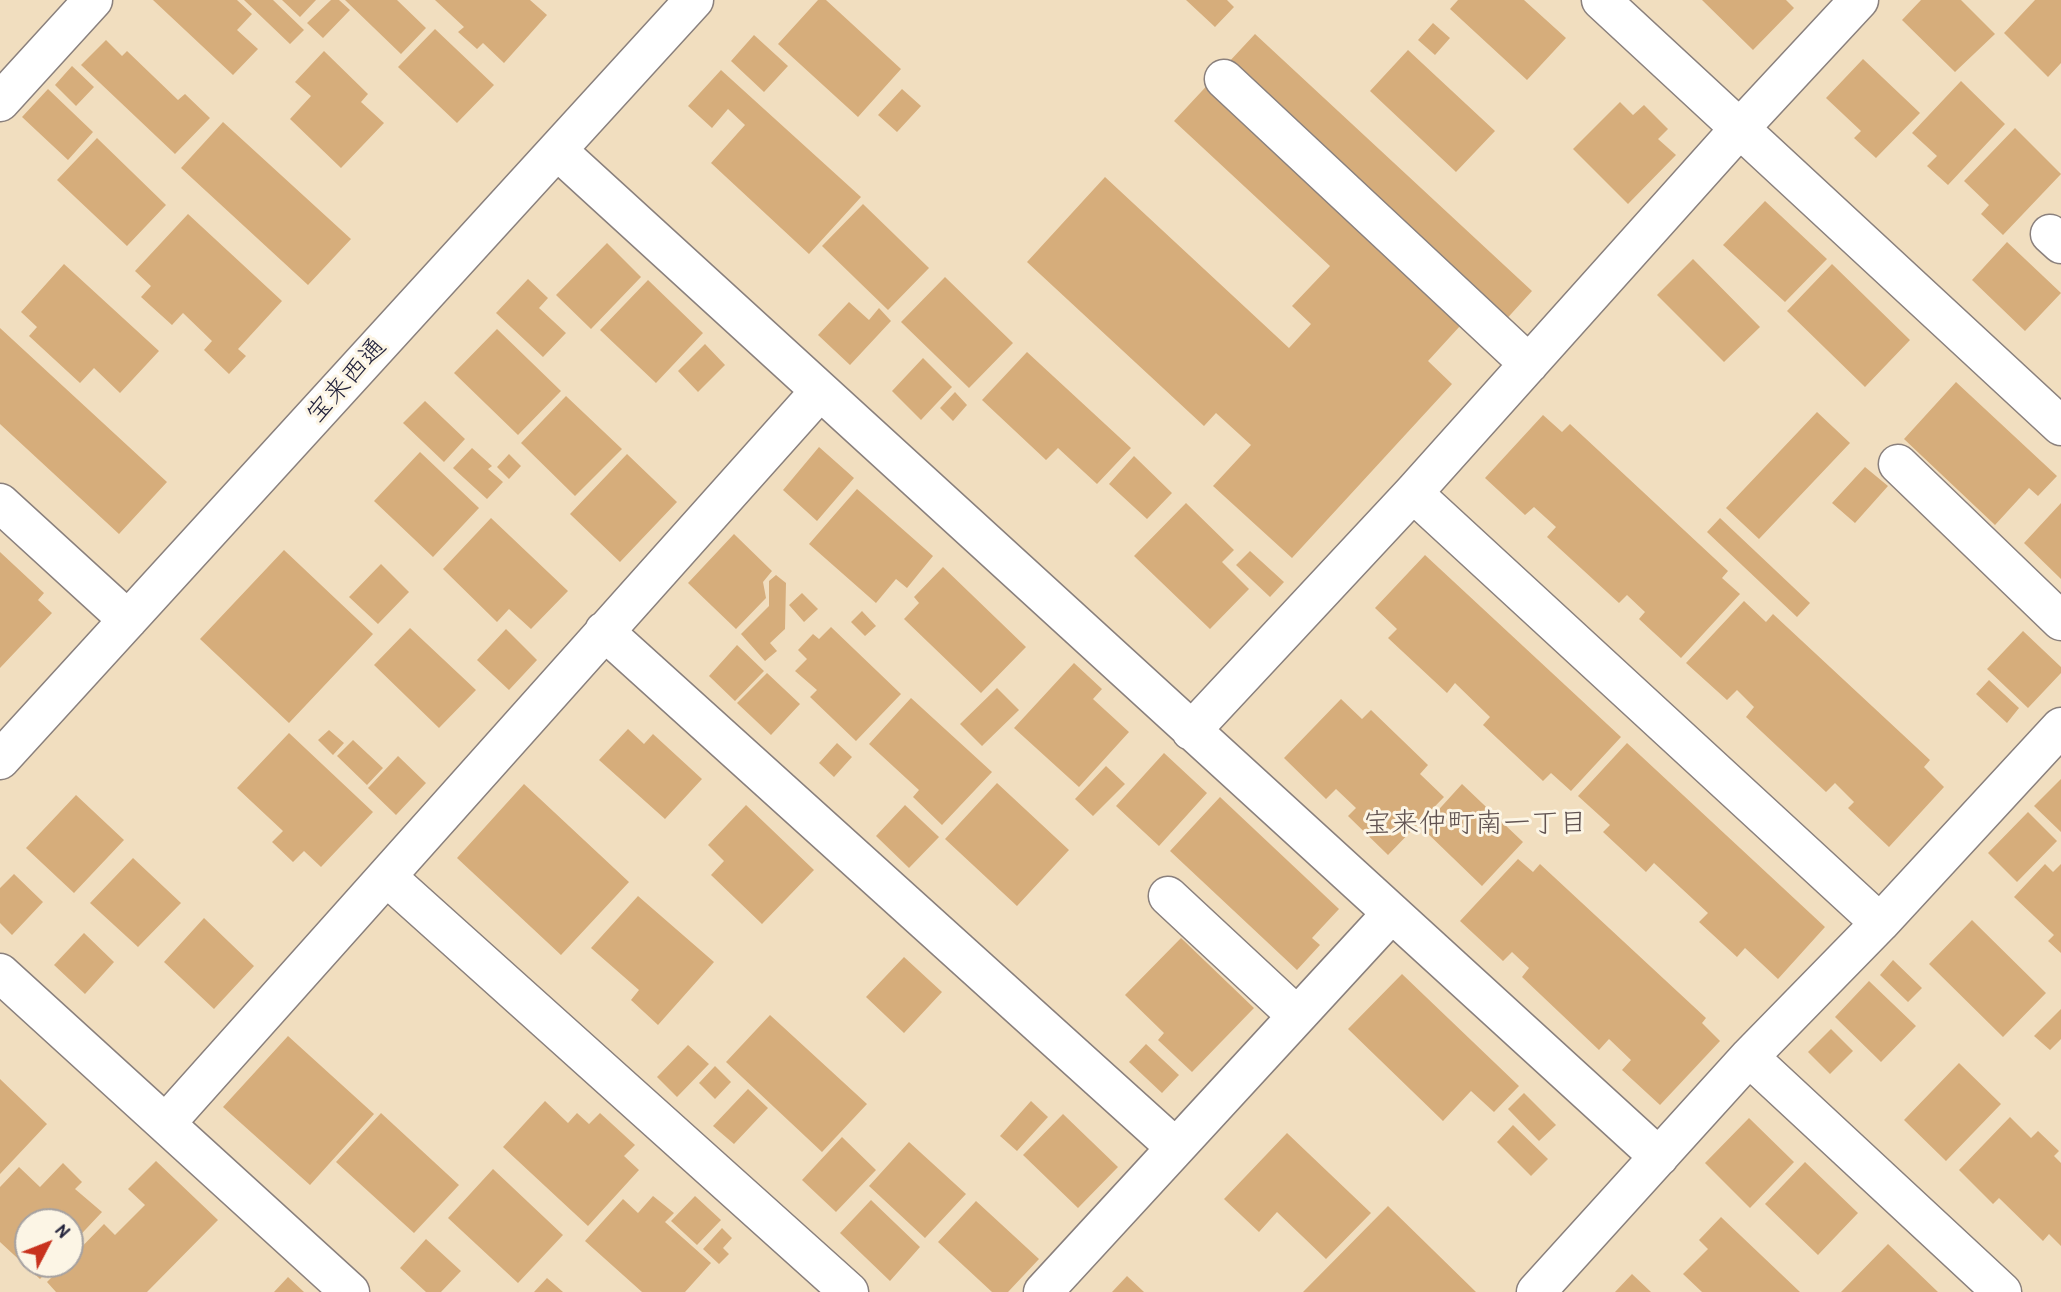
<!DOCTYPE html>
<html>
<head>
<meta charset="utf-8">
<style>
	body { margin:0 }
	#map { position:relative; width:2061px; height:1292px; overflow:hidden; background:#f1debf; font-family:"Patrick Hand",sans-serif }
	canvas { display:block }
	.north { position:absolute; left:14px; top:1208px; width:70px; height:70px; box-sizing:border-box; background:#fcf5e5; border:2px solid #a5a1a1; border-radius:50%; rotate:48deg; font-size:19px; font-weight:700; line-height:28px; text-align:center; color:#22223b }
	.north::after { content:''; display:block; margin:auto; width:24px; height:32px; background:#c8321e; clip-path:polygon(50% 0,100% 100%,50% 72%,0 100%) }
</style>
</head>
<body>
<div id="map">
<canvas width="2061" height="1292"></canvas>
<div class="north">N</div>
</div>
<script>
const g = document.querySelector('canvas').getContext('2d');
g.lineJoin = 'round';
function paint(path, color) { g.fillStyle = color; g.fill(path, 'evenodd'); }
const toPath = rows => new Path2D(rows.map(r => 'M' + r).join(''));
function strokePath(path, color, width, dash) { g.strokeStyle = color; g.lineWidth = width; g.lineCap = dash ? 'butt' : 'round'; g.setLineDash(dash || []); g.stroke(path); }
function label(font, color, halo, rows, align = 'center') {
  g.font = font + ' "Patrick Hand","Klee One",sans-serif'; g.lineWidth = 6; g.setLineDash([]); g.textBaseline = 'middle'; g.strokeStyle = halo; g.fillStyle = color; for (const [text, x, y, turn = 0] of rows) {
    g.save(); g.translate(x, y); g.rotate((+turn || 0) * Math.PI / 180); g.textAlign = isNaN(turn) ? turn : align; if (halo) g.strokeText(text, 0, 0); g.fillText(text, 0, 0); g.restore();
  }
}
paint(toPath([
	[153,0,237,0,252,14,237,30,258,49,233,75],
	[244,0,273,0,304,30,290,44],
	[282,0,316,0,300,17],
	[331,0,339,0,350,10,323,38,307,23],
	[345,0,397,0,426,28,401,54],
	[435,0,530,0,547,15,504,63,483,43,477,49,458,32,464,27],
	[818,0,826,0,901,69,858,117,778,44],
	[1186,0,1227,0,1234,7,1215,27],
	[1458,0,1524,0,1566,38,1527,80,1450,9],
	[1702,0,1786,0,1794,8,1753,50],
	[1921,0,1961,0,1995,34,1955,72,1902,20],
	[2035,0,2061,0,2061,63,2048,77,2004,33],
	[1433,23,1450,38,1435,55,1418,40],
	[435,29,494,85,457,123,398,67],
	[1255,34,1532,291,1482,346,1460,326,1428,361,1452,384,1292,558,1213,486,1251,445,1216,413,1204,426,1027,262,1105,177,1289,348,1311,324,1292,306,1330,266,1174,121],
	[754,35,788,66,764,92,731,61],
	[106,40,122,56,127,51,178,100,185,94,210,118,175,154,81,65],
	[1408,50,1495,131,1456,172,1370,91],
	[324,51,368,94,361,102,384,123,341,168,290,119,311,96,295,82],
	[1863,59,1920,113,1876,158,1854,138,1861,131,1826,98],
	[72,66,94,87,76,106,55,85],
	[721,70,861,197,809,254,711,163,745,125,728,109,712,128,688,106],
	[1961,81,2005,124,1948,185,1927,166,1937,156,1912,133],
	[48,89,93,132,68,160,22,117],
	[902,89,921,106,897,132,878,115],
	[1620,102,1633,115,1644,105,1668,129,1658,139,1676,155,1628,204,1573,149],
	[223,122,351,239,308,285,181,168],
	[2015,128,2061,174,2003,235,1981,214,1989,205,1964,181],
	[97,138,166,205,127,246,57,180],
	[1765,201,1827,259,1785,302,1723,245],
	[863,204,929,268,888,310,822,246],
	[188,214,282,301,238,349,246,356,229,374,204,350,212,341,183,313,172,325,141,297,151,286,135,271],
	[2007,242,2061,293,2025,331,1972,280],
	[607,243,641,277,591,329,556,295],
	[1693,259,1760,327,1724,362,1657,295],
	[64,264,159,351,120,393,94,368,80,383,29,336,37,327,21,312],
	[1832,264,1910,340,1865,387,1787,311],
	[945,277,1013,343,969,388,901,322],
	[528,279,548,298,539,308,566,333,543,357,496,313],
	[648,280,703,333,656,383,600,330],
	[849,302,869,320,879,308,891,321,850,365,818,335],
	[0,328,167,482,119,534,0,424],
	[497,329,561,391,518,435,454,373],
	[705,344,725,365,698,392,678,371],
	[1027,352,1131,448,1097,484,1058,448,1046,460,982,400],
	[923,358,952,387,921,420,892,391],
	[1956,382,2057,476,2038,496,2029,488,1995,525,1904,439],
	[955,392,967,405,953,421,940,408],
	[566,396,622,449,575,496,521,443],
	[425,401,465,439,444,462,403,423],
	[1817,412,1850,443,1759,539,1726,508],
	[1543,415,1562,432,1570,424,1728,571,1722,578,1740,594,1681,658,1639,619,1645,612,1627,595,1619,603,1547,537,1556,527,1534,507,1525,515,1485,478],
	[819,447,854,478,817,521,783,490],
	[472,448,492,466,488,469,503,482,487,499,453,468],
	[420,452,479,508,433,557,374,501],
	[509,454,521,466,509,479,497,467],
	[627,454,677,502,620,562,570,514],
	[1134,456,1172,493,1147,519,1109,484],
	[1865,467,1888,486,1855,523,1832,503],
	[857,489,933,556,907,588,896,579,876,603,809,544],
	[1186,503,1234,550,1222,562,1249,589,1210,629,1134,556],
	[2061,503,2061,579,2024,543],
	[491,518,568,591,531,629,509,609,497,622,443,569],
	[1720,518,1810,603,1797,617,1707,532],
	[734,534,772,571,763,582,766,598,736,629,688,583],
	[284,550,373,634,289,723,200,639],
	[1250,551,1284,582,1270,597,1236,565],
	[0,552,44,593,38,600,52,613,0,668],
	[1425,555,1621,737,1571,791,1551,773,1543,781,1483,725,1490,717,1455,683,1447,693,1388,638,1397,629,1375,608],
	[381,564,409,592,378,624,349,597],
	[943,567,1026,647,981,693,904,619,919,603,914,597],
	[776,575,786,583,785,629,770,643,777,651,765,661,741,634,769,606,769,581],
	[802,593,818,609,804,622,789,605],
	[1744,601,1766,622,1773,614,1930,760,1924,767,1944,787,1889,847,1848,808,1854,802,1835,783,1826,792,1746,717,1754,707,1737,690,1727,700,1686,663],
	[862,611,876,626,865,636,851,622],
	[831,627,901,694,856,741,810,697,817,690,795,671,807,659,798,650,813,634,819,639],
	[410,628,476,690,439,728,374,665],
	[506,629,537,660,509,690,477,660],
	[2023,631,2061,667,2061,673,2028,708,1987,669],
	[737,645,764,671,735,701,709,676],
	[1074,663,1102,689,1093,699,1129,732,1079,787,1014,728],
	[767,673,800,704,771,735,737,703],
	[1989,680,2019,708,2007,723,1976,694],
	[997,688,1019,710,982,746,960,724],
	[911,698,992,772,942,825,913,797,919,790,869,744],
	[1341,699,1362,719,1371,710,1428,765,1420,774,1444,797,1388,855,1348,816,1356,808,1336,789,1326,799,1284,758],
	[628,729,644,744,653,734,702,779,665,819,599,760],
	[329,730,344,743,333,755,318,740],
	[289,733,373,812,321,867,304,851,293,862,272,842,283,831,237,788],
	[353,740,383,768,367,785,337,756],
	[837,743,852,757,834,777,819,763],
	[1627,743,1825,927,1778,979,1745,948,1737,957,1699,922,1708,913,1654,863,1646,872,1603,832,1610,825,1578,796],
	[1164,753,1207,793,1159,846,1116,806],
	[398,756,426,783,396,815,368,788],
	[1106,766,1125,784,1093,816,1075,799],
	[2061,779,2061,832,2034,806],
	[997,783,1069,850,1017,906,945,839],
	[524,784,629,882,561,955,457,858],
	[1462,784,1523,842,1482,886,1422,828],
	[76,795,124,840,74,893,26,848],
	[1220,797,1339,909,1312,938,1320,945,1297,970,1170,851],
	[746,805,814,870,762,924,711,875,724,861,708,845],
	[905,805,939,837,909,868,876,836],
	[2028,812,2057,841,2017,882,1988,853],
	[133,858,181,903,138,947,90,903],
	[1518,859,1533,872,1540,864,1706,1018,1702,1023,1720,1041,1660,1105,1622,1070,1631,1060,1609,1039,1599,1050,1522,977,1529,968,1512,952,1503,961,1460,921],
	[2045,864,2053,872,2061,864,2061,953,2048,941,2054,935,2014,897],
	[14,874,43,902,12,935,0,923,0,888],
	[638,896,714,962,658,1025,631,1000,639,990,591,948],
	[204,918,254,966,214,1009,164,962],
	[1972,920,2046,993,2003,1037,1929,964],
	[84,933,114,962,85,994,54,965],
	[1181,938,1254,1008,1192,1072,1158,1040,1164,1033,1125,995],
	[904,957,942,992,904,1033,866,997],
	[1893,960,1922,988,1908,1002,1880,975],
	[1402,974,1519,1086,1494,1112,1471,1091,1443,1121,1348,1029],
	[1869,981,1916,1026,1881,1062,1835,1017],
	[2061,1009,2061,1039,2050,1050,2034,1036],
	[770,1015,867,1104,822,1152,726,1062],
	[1831,1029,1853,1051,1830,1074,1808,1052],
	[288,1036,374,1114,310,1185,223,1107],
	[1146,1044,1179,1075,1162,1093,1129,1062],
	[688,1045,709,1064,677,1097,657,1077],
	[1959,1063,2001,1104,1946,1161,1904,1120],
	[715,1066,731,1082,715,1099,699,1083],
	[0,1079,47,1124,0,1174],
	[748,1089,768,1108,734,1144,713,1126],
	[1524,1093,1556,1125,1539,1141,1508,1109],
	[545,1101,568,1123,577,1113,589,1124,600,1113,635,1145,624,1156,639,1170,588,1226,503,1147],
	[1031,1101,1048,1117,1017,1151,1000,1136],
	[381,1113,459,1185,414,1233,336,1162],
	[1063,1114,1118,1167,1078,1208,1023,1155],
	[2010,1117,2031,1138,2038,1131,2059,1151,2054,1156,2061,1163,2061,1246,2049,1234,2043,1241,1999,1198,1993,1204,1959,1170],
	[1749,1118,1794,1162,1750,1208,1705,1163],
	[1513,1125,1548,1159,1531,1176,1497,1142],
	[1287,1133,1371,1213,1326,1259,1277,1212,1259,1232,1224,1199],
	[842,1137,876,1170,836,1212,802,1180],
	[909,1142,966,1194,925,1238,869,1186],
	[156,1161,218,1220,147,1292,56,1292,47,1282,65,1264,70,1264,70,1259,104,1224,115,1235,145,1205,128,1189],
	[1805,1162,1858,1213,1818,1255,1765,1204],
	[63,1163,82,1182,75,1189,102,1212,70,1246,70,1222,28,1222,28,1264,54,1264,40,1279,0,1242,0,1187,19,1167,40,1187],
	[493,1169,563,1235,518,1283,448,1218],
	[653,1196,674,1213,665,1222,711,1263,685,1292,642,1292,585,1241,623,1199,638,1213],
	[695,1196,721,1220,697,1245,671,1221],
	[871,1200,920,1247,890,1281,840,1233],
	[976,1201,1039,1259,1008,1292,992,1292,938,1242],
	[1388,1206,1476,1292,1303,1292],
	[1721,1217,1800,1292,1702,1292,1683,1274,1708,1249,1699,1240],
	[722,1228,732,1238,723,1248,729,1254,719,1264,703,1249],
	[426,1239,461,1271,441,1292,426,1292,400,1268],
	[1888,1244,1938,1292,1841,1292],
	[1632,1274,1651,1292,1615,1292],
	[1127,1276,1144,1292,1112,1292],
	[288,1277,304,1292,274,1292],
	[547,1278,563,1292,534,1292]
]), '#d6ad7b');
const minor = toPath([
	[1601,0,2061,426],
	[1224,79,1529,364],
	[0,102,93,0],
	[558,151,1659,1157],
	[2050,234,2061,244],
	[1898,464,2061,621],
	[1413,493,1880,923],
	[0,503,128,620],
	[604,631,1175,1147],
	[1191,731,1413,493,1741,127,1859,0],
	[0,760,694,0],
	[387,877,849,1292],
	[1168,896,1297,1016],
	[0,973,350,1292],
	[1749,1057,2002,1292],
	[166,1123,820,391],
	[1043,1292,1392,913],
	[1536,1292,1749,1057,1880,923,2061,727]
]);
strokePath(minor, '#8a807d', 41);
strokePath(minor, '#fff', 38);
label('26px', '#22223b', '#fcf5e5', [
	["宝来西通",347,381,-48]
]);
label('28px', '#615351', '#fcf5e5', [
	["宝来仲町南一丁目",1475,825]
]);
</script>
</body>
</html>
